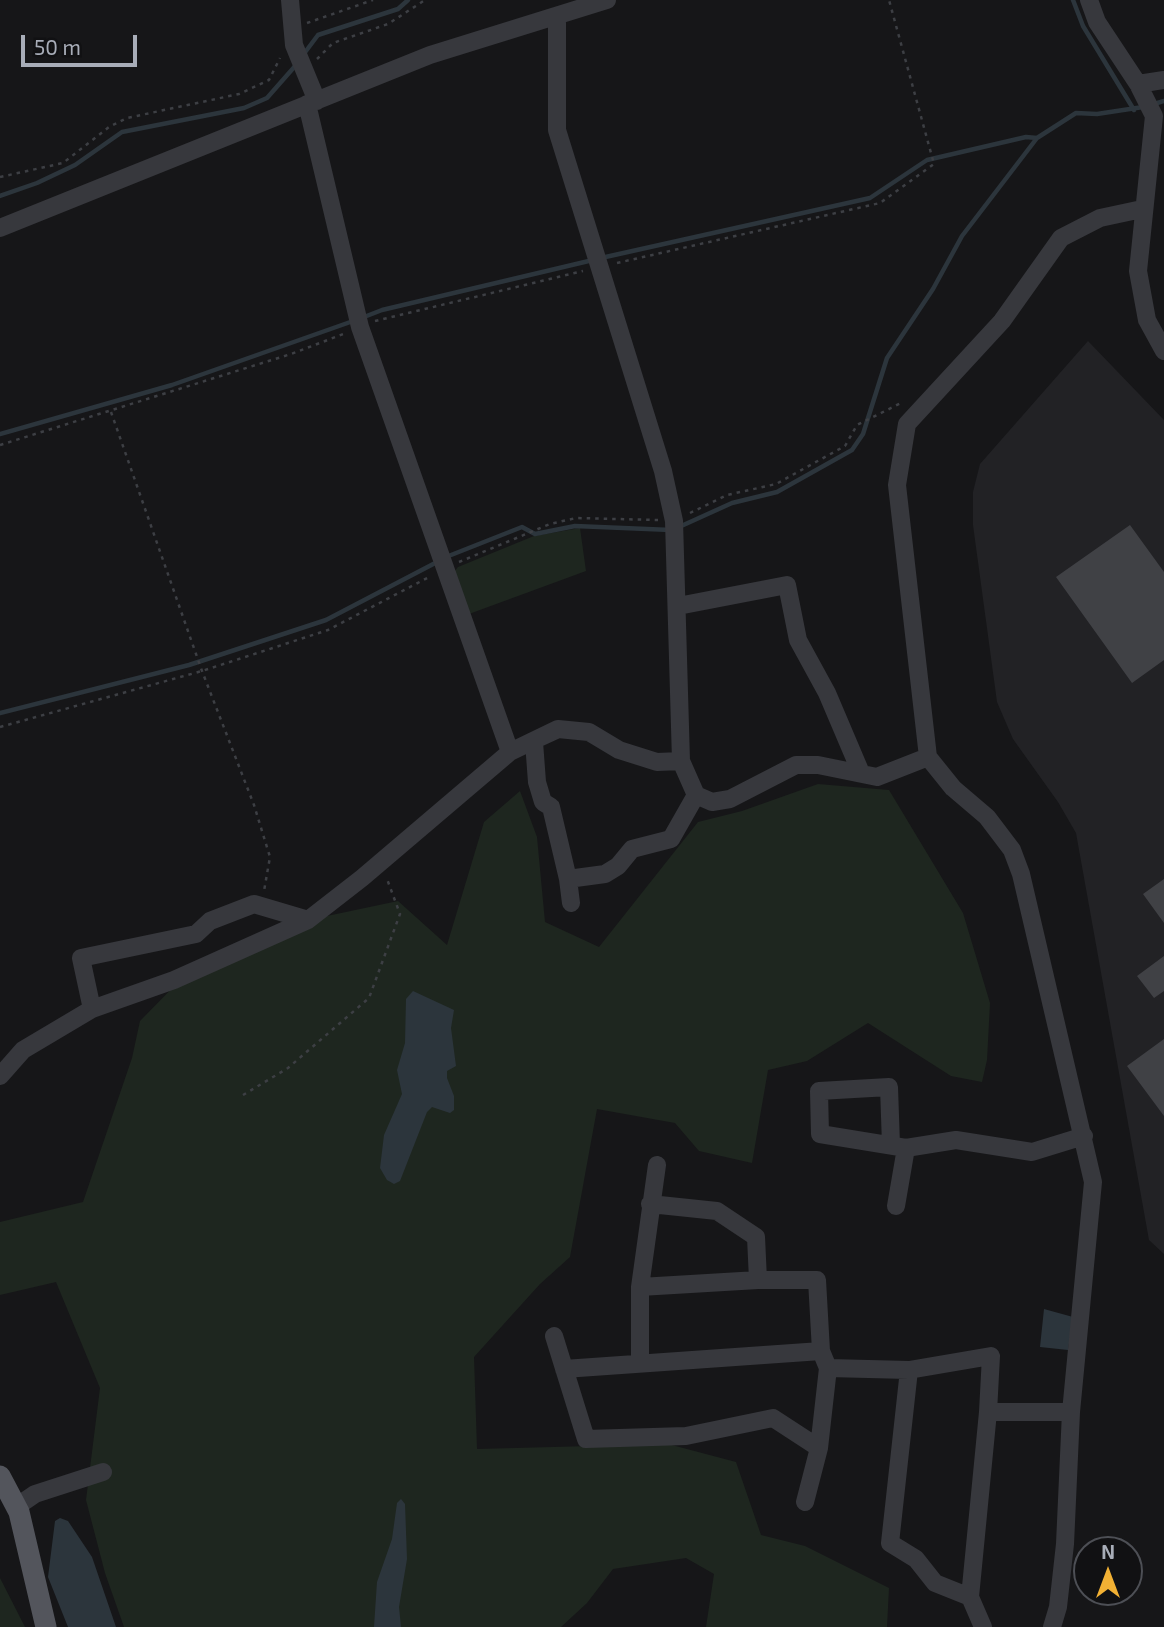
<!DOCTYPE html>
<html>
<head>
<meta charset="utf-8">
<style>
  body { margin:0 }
  #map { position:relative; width:1164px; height:1627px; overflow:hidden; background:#161618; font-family:"Exo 2",sans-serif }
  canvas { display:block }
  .north { position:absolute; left:1073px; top:1536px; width:70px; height:70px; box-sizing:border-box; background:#111113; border:2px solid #4d4f55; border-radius:50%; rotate:0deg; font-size:19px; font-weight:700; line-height:28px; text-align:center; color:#a8adb8 }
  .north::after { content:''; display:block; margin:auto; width:24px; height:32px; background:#f2b134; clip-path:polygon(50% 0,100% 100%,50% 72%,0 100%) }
  .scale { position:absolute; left:21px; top:35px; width:116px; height:32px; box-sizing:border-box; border:4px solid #a8adb8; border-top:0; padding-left:9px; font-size:21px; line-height:24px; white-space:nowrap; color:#a8adb8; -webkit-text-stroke:5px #111113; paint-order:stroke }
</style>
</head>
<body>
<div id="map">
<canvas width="1164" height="1627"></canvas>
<div class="north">N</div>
<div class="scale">50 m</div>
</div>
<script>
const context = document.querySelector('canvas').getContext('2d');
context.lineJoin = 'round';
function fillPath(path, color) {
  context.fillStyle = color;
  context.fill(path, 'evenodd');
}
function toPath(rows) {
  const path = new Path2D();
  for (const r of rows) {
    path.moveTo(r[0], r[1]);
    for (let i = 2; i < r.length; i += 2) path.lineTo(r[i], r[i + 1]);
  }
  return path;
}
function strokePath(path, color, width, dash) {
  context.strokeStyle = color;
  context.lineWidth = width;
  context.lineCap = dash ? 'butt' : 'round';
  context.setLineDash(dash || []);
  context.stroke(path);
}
fillPath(toPath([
  [1088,341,1164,420,1164,1254,1149,1240,1076,833,1058,802,1013,739,997,702,973,525,973,492,980,464]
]), '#222225');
fillPath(toPath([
  [580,528,586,571,469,614,454,572,458,567,534,536],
  [818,784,889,790,963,913,990,1003,987,1060,982,1082,951,1076,868,1023,807,1061,768,1070,752,1163,699,1151,675,1123,597,1109,570,1257,540,1284,474,1357,477,1449,668,1444,736,1462,761,1535,805,1546,889,1588,887,1627,706,1627,714,1574,686,1558,613,1569,587,1603,561,1627,124,1627,105,1573,86,1500,100,1388,56,1282,0,1295,0,1222,83,1202,132,1058,140,1021,189,971,308,920,398,901,447,945,484,822,520,791,537,837,545,922,599,947,698,822,742,811],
  [0,1578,25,1627,0,1627]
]), '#1e261f');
fillPath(toPath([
  [413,991,454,1010,451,1028,456,1066,447,1071,447,1078,454,1096,454,1110,450,1113,432,1107,427,1112,400,1181,394,1184,387,1180,380,1168,384,1135,402,1094,397,1070,405,1043,406,999],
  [1044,1309,1073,1317,1068,1350,1040,1347],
  [401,1499,405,1504,407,1559,399,1607,401,1627,374,1627,377,1582,392,1539,397,1503],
  [60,1518,68,1521,92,1557,116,1627,68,1627,48,1577,55,1521]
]), '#2c353c');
strokePath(toPath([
  [1073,0,1083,26,1134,110],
  [303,55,318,35,398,9,408,0],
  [1151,105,1164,101],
  [0,196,37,183,75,165,122,132,244,108,267,98,296,65],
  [601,258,870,198,927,160,1026,137,1037,138],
  [364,317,382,310,593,260],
  [0,434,172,385,356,320],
  [679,527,732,503,777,492,852,450,863,434,887,358,933,289,962,236,1037,138,1076,113,1097,114,1143,107],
  [446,557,522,527,535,534,575,526,671,530],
  [0,713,189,665,326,620,439,561]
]), '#2c353c', 4.5);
fillPath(toPath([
  [1130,525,1164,572,1164,660,1132,683,1056,577],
  [1164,879,1164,923,1143,894],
  [1164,956,1164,991,1154,998,1137,976],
  [1164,1039,1164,1116,1127,1066]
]), '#404145');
strokePath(toPath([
  [307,23,373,0],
  [317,59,333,43,388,24,425,0],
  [0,177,63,163,109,127,127,118,239,94,269,80,280,58],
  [617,263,880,203,934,164,889,0],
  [375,321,583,271],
  [111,412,202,671,254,805,270,857,264,891],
  [0,445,291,354,346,333],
  [690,513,727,495,776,484,845,446,857,425,903,402],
  [459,562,550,524,576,518,658,520],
  [0,727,202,671,328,630,431,576],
  [243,1095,288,1068,369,998,400,914,387,879]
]), '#3d3f44', 2.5, [3.5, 5]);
strokePath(toPath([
  [290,0,294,45,317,101],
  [1089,0,1097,22,1138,84,1154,116,1138,271,1147,320,1164,351],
  [557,16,557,130,663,471,674,521,681,761,696,795,712,802,730,799,796,765,818,765,877,777,928,757],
  [1138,84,1164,80],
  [307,104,360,327,510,752],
  [0,228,430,55,607,0],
  [678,606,787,585,798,640,827,693,861,773],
  [534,742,537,782,543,802,551,807,568,879,571,903],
  [568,879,605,874,618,866,632,849,671,839,696,795],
  [92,1009,81,958,196,934,210,921,254,904,308,920],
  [0,1076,23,1050,92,1009,174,980,308,920,362,878,510,752,541,737,558,729,589,732,619,750,657,762,681,761],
  [891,1145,889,1087,819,1091,820,1134,906,1148,956,1140,1032,1152,1084,1136],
  [650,1204,717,1211,756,1237,758,1280],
  [896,1206,906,1148],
  [640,1287,758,1280,817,1280,821,1351],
  [554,1336,586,1439,686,1436,773,1418,819,1448],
  [640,1363,640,1287,657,1165],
  [828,1368,909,1370,991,1356,988,1412,1071,1412],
  [564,1369,821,1351,828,1368,819,1448,805,1502],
  [909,1370,890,1543,916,1559,935,1583,970,1597,983,1627],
  [16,1507,35,1494,103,1472],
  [970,1597,988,1412],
  [1052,1627,1058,1607,1065,1544,1071,1412,1093,1182,1021,874,1012,850,987,817,953,788,928,757,897,485,907,424,1002,321,1061,238,1100,218,1142,209]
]), '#37383d', 18);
strokePath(toPath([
  [0,1476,19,1512,46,1627]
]), '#53555c', 21);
</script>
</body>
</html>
